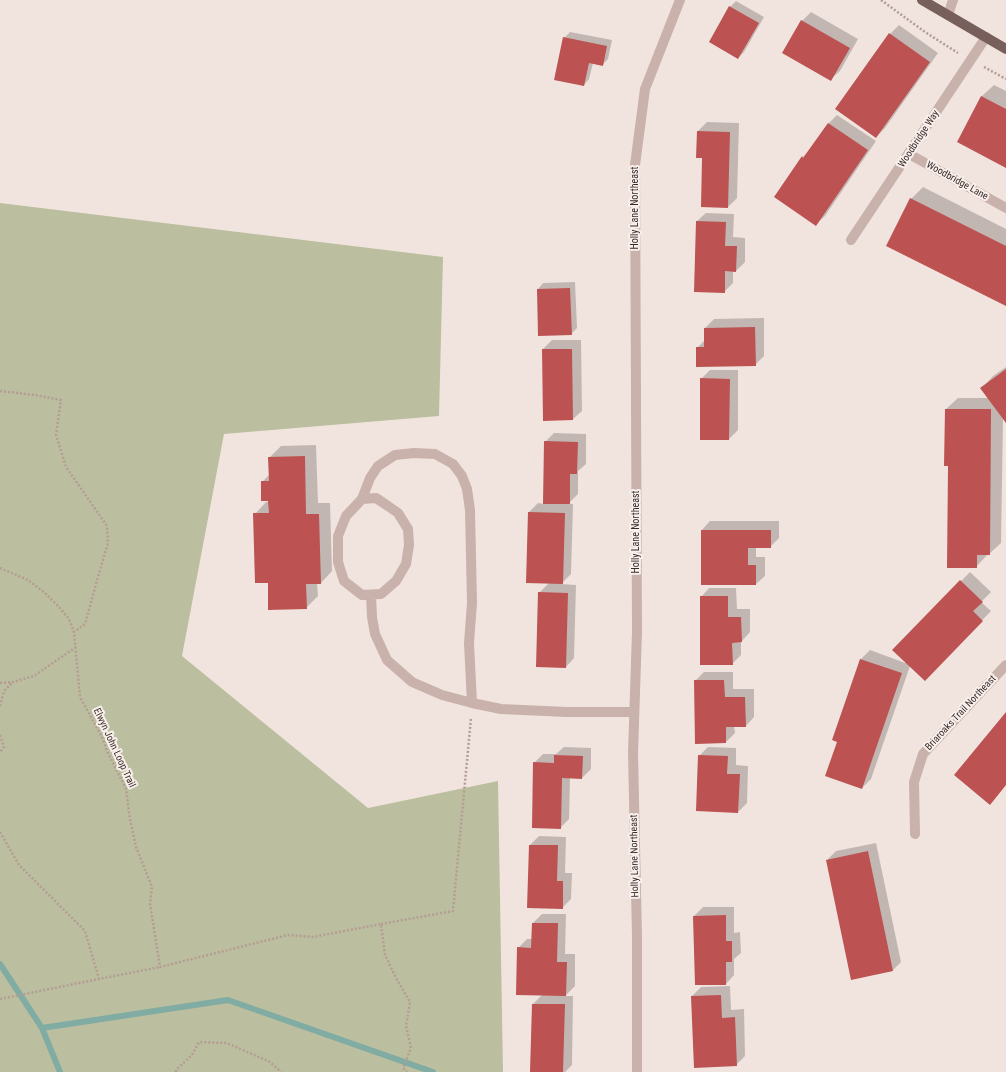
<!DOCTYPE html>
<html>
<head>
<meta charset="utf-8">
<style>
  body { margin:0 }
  canvas { display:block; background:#f1e4de }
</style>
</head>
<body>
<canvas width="1006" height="1072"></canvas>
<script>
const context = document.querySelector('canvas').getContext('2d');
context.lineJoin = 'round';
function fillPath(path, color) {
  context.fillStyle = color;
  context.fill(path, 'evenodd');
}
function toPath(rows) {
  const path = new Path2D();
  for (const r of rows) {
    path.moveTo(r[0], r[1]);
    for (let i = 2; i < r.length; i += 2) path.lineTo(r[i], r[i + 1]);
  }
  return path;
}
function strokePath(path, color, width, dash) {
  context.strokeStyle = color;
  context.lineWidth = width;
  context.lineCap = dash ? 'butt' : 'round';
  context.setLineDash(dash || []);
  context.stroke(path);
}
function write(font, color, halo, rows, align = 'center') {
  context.font = font + ' "Roboto Condensed",sans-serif';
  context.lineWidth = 4;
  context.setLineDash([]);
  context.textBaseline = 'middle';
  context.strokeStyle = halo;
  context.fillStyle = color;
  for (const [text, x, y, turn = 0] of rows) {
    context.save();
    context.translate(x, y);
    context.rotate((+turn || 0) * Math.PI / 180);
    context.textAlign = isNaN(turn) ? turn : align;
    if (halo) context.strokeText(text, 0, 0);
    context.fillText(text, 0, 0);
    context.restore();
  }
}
fillPath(toPath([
  [0,203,443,257,439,416,224,434,182,656,368,808,498,781,503,1072,0,1072]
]), '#bbbf9f');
fillPath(toPath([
  [736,1,764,17,744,52,738,58,730,7],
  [811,12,858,39,840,71,831,79,802,21],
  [899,25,938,53,885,128,876,137,890,34],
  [570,32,612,40,608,59,602,65,593,63,589,79,584,85,564,38],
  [994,85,1006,91,1006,167,958,142,982,96],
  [837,115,876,141,825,216,816,224,803,157,812,148,829,123],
  [707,122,739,123,737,198,728,207,703,157,698,131],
  [923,187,1006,229,1006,305,911,199],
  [706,213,734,214,733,237,745,238,745,262,736,271,733,271,733,283,724,292,697,221],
  [575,282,577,328,571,334,539,335,538,289,543,283],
  [764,318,764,356,755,365,697,348,705,340,705,328,714,319],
  [552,340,581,340,582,411,573,419,543,349],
  [1006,367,1006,421,1003,417,1001,543,989,554,988,554,976,567,949,465,946,409,958,398,989,398,982,388,993,376],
  [710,370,738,370,738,430,729,439,701,379],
  [554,433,586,434,586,464,578,471,578,494,568,504,573,504,571,574,561,584,576,585,574,658,566,667,539,593,549,583,529,512,538,503,544,504,545,442],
  [316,445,318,503,330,503,332,571,321,583,317,583,318,596,306,608,269,582,255,514,266,502,270,502,262,482,270,474,270,457,281,446],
  [710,521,779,521,779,538,770,547,756,547,756,557,765,557,765,576,756,584,702,584,702,530],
  [970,572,991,592,981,602,991,611,925,680,910,666,871,779,862,788,838,741,833,740,861,659,870,650,908,664,894,650],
  [709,588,736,588,737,609,750,609,750,632,741,642,741,655,732,664,701,597],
  [704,672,733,672,733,689,754,689,754,717,746,726,734,726,735,733,726,742,695,681],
  [564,747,591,748,591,769,582,778,570,778,569,819,560,828,534,763,543,754,556,754],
  [708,747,736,748,736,765,748,766,747,803,738,812,699,756],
  [539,836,566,837,565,873,572,873,571,899,562,908,530,845],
  [876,843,901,962,892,971,827,860,836,851],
  [703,907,734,907,734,933,740,932,741,953,734,959,734,975,726,984,694,916],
  [542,914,566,914,565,954,575,954,575,986,565,996,573,996,572,1065,565,1072,531,1072,533,1004,543,994,518,948,527,939,532,939,533,923],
  [730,986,731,1010,744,1009,745,1056,736,1065,692,996,701,987]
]), '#0003');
strokePath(toPath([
  [0,964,42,1028,60,1072],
  [42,1028,228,1000,433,1072]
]), '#80aca3', 6);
fillPath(toPath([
  [729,6,759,23,738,59,709,42],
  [801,20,850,48,831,81,782,53],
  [889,33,930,62,876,138,835,109],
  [563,37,607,46,603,66,589,63,584,86,554,80],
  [981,96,1006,109,1006,168,957,142],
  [828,123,868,150,816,226,774,197,802,156,803,158],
  [697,131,730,132,728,208,701,207,702,158,696,158],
  [910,198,1006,246,1006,306,886,246],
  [696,221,726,222,725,246,737,246,736,272,725,271,725,293,694,292],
  [570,288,572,335,538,336,537,289],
  [755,327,756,366,696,367,696,347,704,347,704,328],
  [542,349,572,349,573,420,543,421],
  [1006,369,1006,423,980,388],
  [700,378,730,379,729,440,700,440],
  [945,409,991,409,990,555,977,555,977,568,947,568,948,466,944,466],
  [544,441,578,442,577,474,570,474,570,504,543,504],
  [305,456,306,514,319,514,321,584,306,584,307,609,268,610,268,583,255,583,253,513,269,513,268,501,261,501,261,481,269,481,268,457],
  [528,512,565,513,563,584,526,583],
  [701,530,771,530,771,548,748,548,748,565,756,565,756,585,701,585],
  [960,580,983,602,973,611,983,621,925,681,892,650],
  [538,592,568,593,566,668,536,667],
  [700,596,728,596,728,617,741,617,742,642,732,643,733,665,700,665],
  [860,659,902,673,862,789,825,776,837,742,832,740],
  [694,680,724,680,725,697,745,697,746,727,726,727,726,743,695,744],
  [1006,712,1006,785,990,805,954,775],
  [554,755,583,756,582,779,562,778,561,829,532,828,533,762,554,763],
  [698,755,728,756,727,774,740,774,738,813,696,811],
  [529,845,558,845,557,881,563,881,563,909,527,908],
  [868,851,893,971,851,980,826,860],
  [726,915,726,941,732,941,732,962,726,962,726,985,695,985,693,916],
  [532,923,558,923,557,962,567,962,566,996,516,995,517,947,531,948],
  [721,995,722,1018,735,1017,737,1066,694,1068,691,996],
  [532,1004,565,1004,563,1072,530,1072]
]), '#bc5251');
strokePath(toPath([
  [881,0,925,32,958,53],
  [984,67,1006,79],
  [0,391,35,395,61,400,56,435,66,467,107,526,108,543,98,577,85,624,74,632,80,697,102,737,107,751,126,789,130,819,136,847,152,887,150,904,160,967,288,935,313,937,381,924,385,955,396,978,410,1002,406,1026,411,1048,403,1068,407,1072],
  [0,568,28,580,45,593,59,607,69,619,74,632],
  [0,683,13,682,34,676,76,647],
  [0,706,4,691,13,682],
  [0,735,4,747,0,752],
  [0,832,19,865,85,931,99,979,160,967],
  [381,924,453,911,471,718],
  [0,999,99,979],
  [176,1072,176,1070,192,1055,199,1042,227,1043,270,1062,281,1072]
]), '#b49c95', 2.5, [2, 2]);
strokePath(toPath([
  [948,15,953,0],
  [909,154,1006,208],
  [851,240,986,37],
  [362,499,376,498,388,506,398,513,408,529,409,545,406,564,396,581,381,594,362,595,344,581,338,562,338,536,346,516,362,499,370,478,378,466,395,455,414,453,435,454,453,464,462,476,467,489,470,510,472,603,469,643,472,703,501,709,567,712,634,712],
  [371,595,372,617,375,634,387,660,412,682,442,695,472,703],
  [915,834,914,782,923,754,1006,665],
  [637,1072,637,936,633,753,637,632,635,165,645,89,680,0]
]), '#c8b2ab', 10);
strokePath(toPath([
  [922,0,1006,49]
]), '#775f5c', 10);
write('10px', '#362b2a', '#f9efeb', [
  ["Woodbridge Way",919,139,-57],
  ["Woodbridge Lane",957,181,29],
  ["Holly Lane Northeast",635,208,-90],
  ["Holly Lane Northeast",636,532,-90],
  ["Briaroaks Trail Northeast",961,713,-47],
  ["Elwyn John Loop Trail",114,748,65],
  ["Holly Lane Northeast",635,856,-91]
]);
</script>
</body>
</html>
